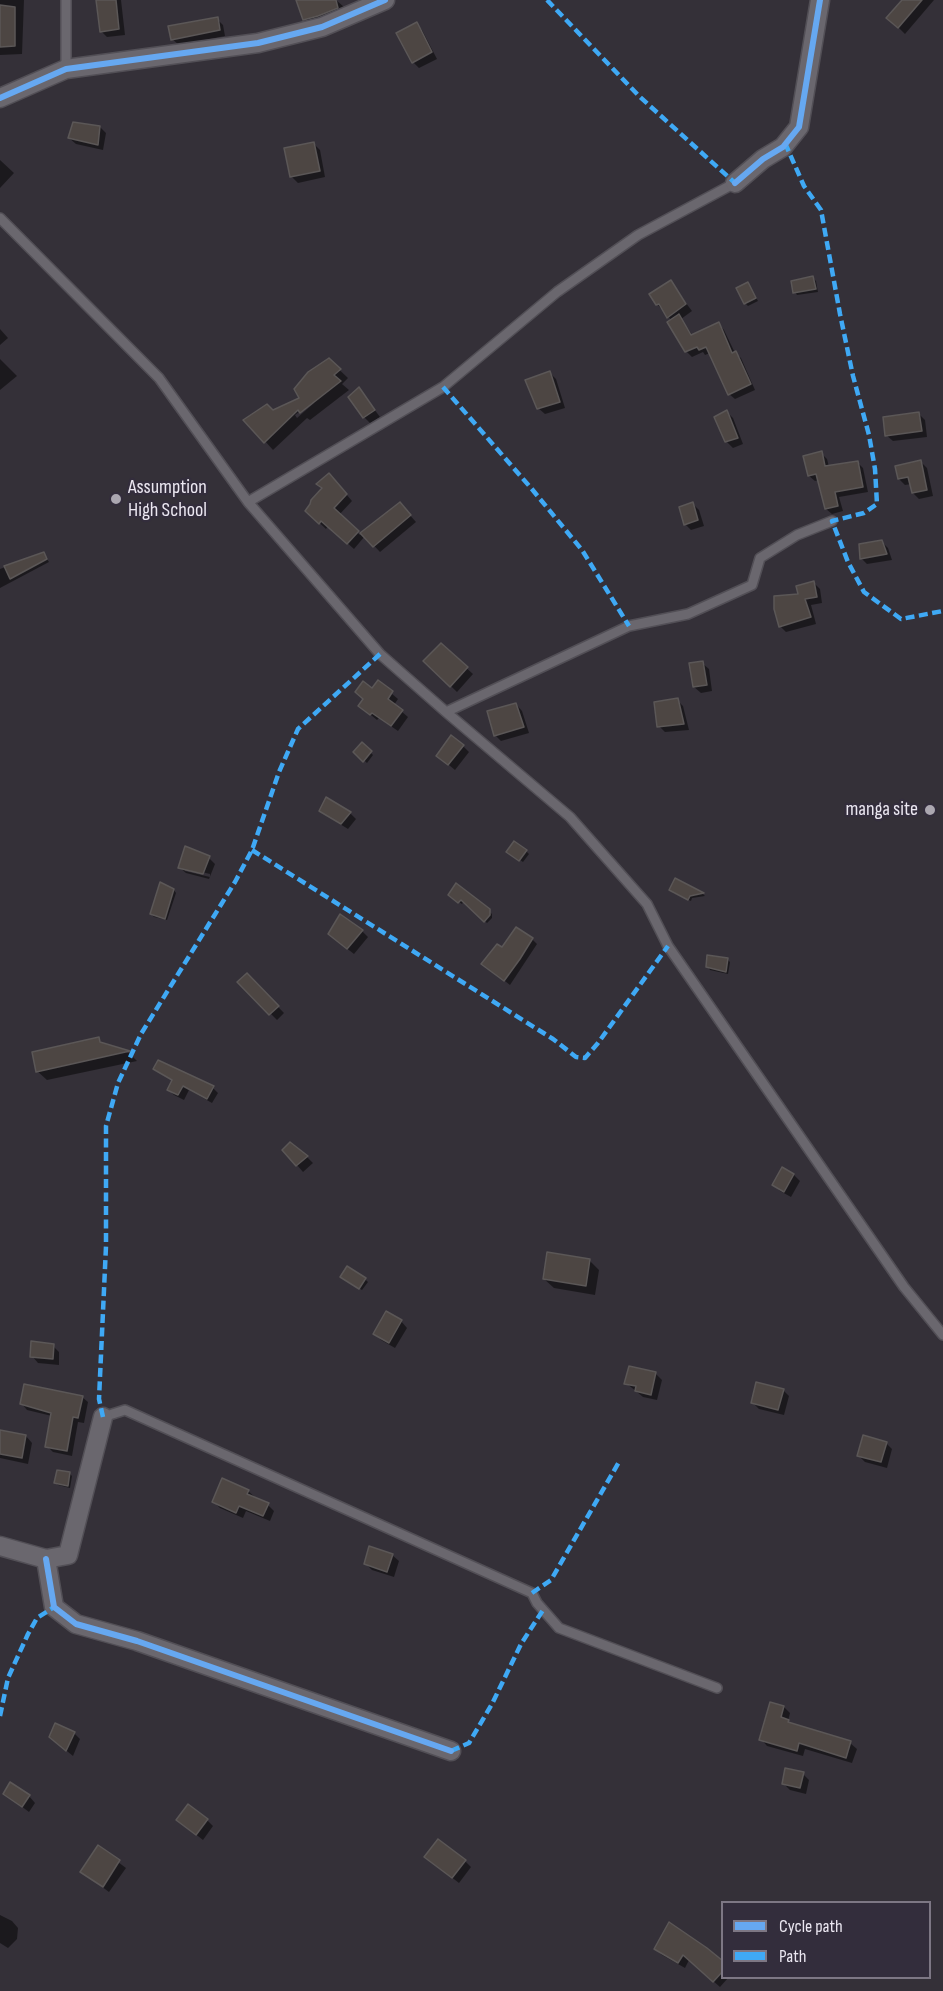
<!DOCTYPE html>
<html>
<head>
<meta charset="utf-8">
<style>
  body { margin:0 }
  #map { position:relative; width:943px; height:1991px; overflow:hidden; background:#343038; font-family:"Sofia Sans Condensed",sans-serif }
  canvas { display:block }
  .legend { position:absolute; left:721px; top:1901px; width:210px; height:78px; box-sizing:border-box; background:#332d3c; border:2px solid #7d7784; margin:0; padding:8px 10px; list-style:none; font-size:18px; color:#ebe7f1 }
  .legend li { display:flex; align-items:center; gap:12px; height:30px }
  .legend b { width:30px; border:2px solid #7d7784 }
</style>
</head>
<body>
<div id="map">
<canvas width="943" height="1991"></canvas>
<ul class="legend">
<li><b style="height:8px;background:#66a8f1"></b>Cycle path</li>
<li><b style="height:8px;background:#3fa9f5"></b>Path</li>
</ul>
</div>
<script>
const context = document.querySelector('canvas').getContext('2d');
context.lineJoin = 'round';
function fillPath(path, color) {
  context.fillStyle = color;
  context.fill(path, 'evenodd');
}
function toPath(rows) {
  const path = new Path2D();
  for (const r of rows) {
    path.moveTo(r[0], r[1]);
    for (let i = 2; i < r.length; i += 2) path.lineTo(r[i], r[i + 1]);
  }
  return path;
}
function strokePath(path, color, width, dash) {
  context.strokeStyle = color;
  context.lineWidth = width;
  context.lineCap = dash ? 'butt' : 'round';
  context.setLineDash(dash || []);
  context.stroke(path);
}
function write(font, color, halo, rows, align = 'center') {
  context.font = font + ' "Sofia Sans Condensed",sans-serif';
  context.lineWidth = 4.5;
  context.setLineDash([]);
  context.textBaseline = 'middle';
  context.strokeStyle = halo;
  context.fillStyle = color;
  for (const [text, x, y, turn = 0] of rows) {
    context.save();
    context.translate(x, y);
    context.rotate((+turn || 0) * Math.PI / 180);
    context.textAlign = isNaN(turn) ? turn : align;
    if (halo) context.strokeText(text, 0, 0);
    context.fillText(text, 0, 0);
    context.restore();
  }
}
fillPath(toPath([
  [0,0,24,0,22,54,0,55],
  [98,0,121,0,125,35,107,37,101,31],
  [298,0,336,0,344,7,347,18,314,29,304,19],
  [904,0,934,0,905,34,895,24],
  [217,19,223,25,225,36,179,45,172,39],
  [416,24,422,30,437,59,419,68,413,62],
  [100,127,106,133,103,150,76,144,69,138],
  [314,144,320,150,325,177,298,183,291,176],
  [0,160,14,173,0,188],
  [813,278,816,281,818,292,797,295,795,292],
  [670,282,692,311,681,319,693,336,719,324,724,330,735,353,741,358,755,390,735,399,729,394,710,353,705,355,703,352,692,357,686,351,672,321,657,304],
  [748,284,758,301,748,306,745,303],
  [0,329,8,338,0,345],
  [0,359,17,376,0,390],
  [329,360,348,378,342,384,349,390,310,420,307,418,273,450,246,420,273,411,302,398],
  [314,403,297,418,295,415,307,406],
  [550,373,556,379,565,408,545,414,538,408],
  [359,389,380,417,370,423,364,417],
  [727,412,733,418,743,444,733,448,727,442,716,417],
  [919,414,925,420,927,437,893,441,886,435],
  [821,453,827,459,829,467,857,462,863,468,868,492,839,497,843,511,832,514,826,509,819,480,815,481,809,476],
  [921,462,927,468,933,496,919,499,913,493,911,484,905,485,899,479],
  [335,481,352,501,339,515,360,535,400,504,416,522,380,552,365,536,354,549,328,526,326,529,307,511,323,489,318,484],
  [693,504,699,510,704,526,691,530,685,524],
  [882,542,888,548,892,560,867,564,861,558],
  [43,553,49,562,0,588,0,569],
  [813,582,820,589,822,603,811,605,816,624,786,632,780,626,800,596],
  [441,645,473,674,457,692,425,661],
  [702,663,709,669,712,691,701,693,694,687],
  [378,682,398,699,394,705,408,717,398,731,379,718,377,720,360,706],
  [677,700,683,706,689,730,665,732,659,726],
  [516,704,522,711,529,733,501,741,495,735],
  [362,744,373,755,367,763,355,752],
  [463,746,469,752,455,770,438,756],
  [321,810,350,813,356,819,348,829,327,816],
  [526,851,529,854,523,862,511,854],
  [209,858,215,864,209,879,186,873,179,867],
  [185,868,210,874,210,877,185,871],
  [676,880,703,894,705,896,692,898,691,901,673,893,671,890],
  [457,886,492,914,492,918,487,923,464,901,462,904,452,897],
  [174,890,176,893,167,920,154,917,151,914],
  [362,931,368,937,354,954,336,940],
  [532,939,537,944,510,985,483,964,503,949],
  [727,959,730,962,728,974,710,970,708,967],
  [247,975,284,1013,277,1020,239,982],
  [98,1039,104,1045,129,1053,137,1061,47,1080,37,1071],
  [155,1069,213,1088,218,1093,212,1103,189,1090,184,1100,174,1095,169,1090,173,1081],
  [284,1150,307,1157,313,1163,303,1172],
  [794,1175,800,1181,791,1197,780,1191,774,1185],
  [590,1261,599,1270,595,1295,554,1288,544,1279],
  [344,1279,365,1279,368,1282,362,1290],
  [401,1321,407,1328,395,1348,381,1340,375,1333],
  [53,1346,59,1352,59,1365,38,1363,32,1356],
  [630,1368,656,1374,662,1380,657,1400,643,1397,626,1383],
  [783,1390,789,1396,784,1415,759,1409,753,1403],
  [82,1397,88,1402,84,1423,78,1422,72,1456,53,1452,47,1446,52,1416,27,1410,22,1404],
  [0,1432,26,1436,32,1443,28,1464,0,1458],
  [886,1443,892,1449,887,1468,865,1462,859,1456],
  [70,1474,72,1476,70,1488,58,1485,55,1482],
  [223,1480,248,1491,255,1497,268,1505,274,1511,270,1521,246,1511,243,1518,220,1508,214,1502],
  [392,1555,399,1561,394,1577,372,1570,365,1563],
  [784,1707,790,1713,788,1721,792,1725,850,1743,857,1749,852,1763,805,1749,803,1756,767,1746,761,1739],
  [74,1733,80,1739,73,1756,57,1743],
  [803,1774,809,1780,806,1794,790,1790,784,1784],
  [5,1794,29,1796,35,1803,29,1812],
  [207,1820,213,1826,203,1840,185,1826],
  [98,1847,126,1868,109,1892,82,1872],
  [465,1861,471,1867,459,1883,433,1863],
  [0,1915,12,1921,18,1928,17,1939,8,1948,0,1943],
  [655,1949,722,1963,722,1978,728,1978,720,1987,689,1960,685,1968,662,1955]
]), '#0007');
const building = toPath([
  [96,0,116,0,119,29,100,32,96,0],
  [296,0,336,0,338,8,318,16,303,20,296,0],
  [902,0,922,0,898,28,886,18,902,0],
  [0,5,15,7,15,46,0,47,0,5],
  [218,17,220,30,171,40,168,26,218,17],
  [417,22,432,52,412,63,396,33,417,22],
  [73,122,100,126,98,145,68,138,73,122],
  [314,142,320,171,290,177,284,148,314,142],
  [813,276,816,289,793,293,791,281,813,276],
  [671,280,686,304,667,318,659,304,656,305,649,294,671,280],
  [748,282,756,298,744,304,736,288,748,282],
  [679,314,691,335,719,322,732,353,736,351,751,384,728,395,706,347,699,350,697,347,685,352,667,322,679,314],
  [329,358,341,369,334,375,341,381,300,413,298,410,264,443,243,420,267,404,273,410,299,398,294,389,308,372,329,358],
  [550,371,560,402,537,409,525,380,550,371],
  [359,387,375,410,363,418,348,397,359,387],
  [727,410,738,438,725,442,714,417,727,410],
  [919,412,922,431,885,436,883,417,919,412],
  [822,451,825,466,858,461,863,487,835,492,838,506,825,509,816,474,808,476,803,456,822,451],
  [921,460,927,490,912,493,908,477,898,479,895,466,921,460],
  [329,473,347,494,334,508,359,531,347,544,321,521,319,524,305,511,310,504,311,500,322,488,316,484,329,473],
  [400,502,411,515,373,547,360,533,400,502],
  [693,502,698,520,684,525,679,507,693,502],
  [882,540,887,554,860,559,859,544,882,540],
  [44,552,47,559,10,579,4,566,44,552],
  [814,581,817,597,805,599,811,617,779,627,774,609,774,596,798,594,796,586,814,581],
  [441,643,468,667,450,687,423,661,441,643],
  [703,661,707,685,693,687,689,663,703,661],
  [378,680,393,691,388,699,403,710,391,726,372,713,370,715,358,706,363,699,355,692,363,681,372,688,378,680],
  [678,698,684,724,657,727,654,702,678,698],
  [516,703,524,727,494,736,487,711,516,703],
  [451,735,464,745,448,765,436,756,451,735],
  [362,742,372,751,363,762,353,752,362,742],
  [326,797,351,812,341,824,319,811,326,797],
  [514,841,527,850,519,861,506,852,514,841],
  [185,846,210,856,203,874,178,868,185,846],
  [675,878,704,893,690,896,688,900,669,890,675,878],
  [160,882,174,889,165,919,150,914,160,882],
  [456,883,490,909,490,915,484,922,461,900,458,903,448,895,456,883],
  [340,914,363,930,347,949,328,934,340,914],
  [516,927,533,938,520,959,504,981,481,964,497,944,502,947,516,927],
  [707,955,728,958,726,972,706,967,707,955],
  [247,973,279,1006,269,1015,237,982,247,973],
  [99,1037,100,1042,130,1051,36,1072,32,1052,99,1037],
  [158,1060,214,1086,207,1099,183,1086,178,1095,167,1090,172,1080,153,1069,158,1060],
  [290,1142,308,1156,296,1166,282,1150,290,1142],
  [782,1167,794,1174,784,1192,772,1185,782,1167],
  [547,1252,590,1259,586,1286,543,1279,547,1252],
  [347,1266,366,1278,359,1289,340,1277,347,1266],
  [386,1311,402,1320,389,1343,373,1334,386,1311],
  [31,1341,54,1344,53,1359,30,1357,31,1341],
  [629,1366,656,1372,651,1395,635,1391,636,1386,624,1384,629,1366],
  [756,1382,784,1389,778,1410,751,1403,756,1382],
  [24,1384,83,1396,78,1418,73,1417,67,1451,45,1447,51,1413,20,1404,24,1384],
  [0,1430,26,1435,22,1458,0,1454,0,1430],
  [863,1435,887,1442,881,1462,857,1456,863,1435],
  [57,1470,70,1472,68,1486,54,1483,57,1470],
  [222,1478,249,1490,247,1494,269,1503,263,1516,239,1506,236,1513,212,1502,222,1478],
  [369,1546,393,1554,387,1572,364,1564,369,1546],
  [770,1702,784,1706,781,1717,789,1720,788,1722,851,1741,846,1758,799,1743,797,1751,759,1740,770,1702],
  [55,1723,75,1732,66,1751,49,1737,55,1723],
  [785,1768,804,1772,800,1788,782,1784,785,1768],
  [10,1782,30,1795,22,1807,3,1794,10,1782],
  [188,1804,208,1819,196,1835,176,1820,188,1804],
  [438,1839,466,1860,452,1878,424,1857,438,1839],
  [98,1845,120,1860,103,1887,80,1872,98,1845],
  [669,1922,707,1948,723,1961,723,1971,713,1982,683,1955,678,1963,654,1949,669,1922]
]);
fillPath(building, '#4d4643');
strokePath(building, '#5b5757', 1.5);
const lane = toPath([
  [66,69,66,0],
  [0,218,159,378,248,502,380,654,446,712,570,817,647,904,668,946,904,1287,943,1335],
  [248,502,443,387,557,292,638,235,735,183],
  [446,712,629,626,688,614,752,585,760,558,797,535,832,521],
  [103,1417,125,1410,532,1593,537,1603,559,1628,717,1688]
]);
const street = toPath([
  [0,98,66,69,258,43,322,27,385,0],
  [735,183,763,159,783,147,799,127,820,0],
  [0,1546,46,1559,68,1555,103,1417],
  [46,1559,54,1607,76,1624,137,1641,451,1751]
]);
strokePath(lane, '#524f56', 12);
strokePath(street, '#524f56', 21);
strokePath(lane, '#6a676e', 9);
strokePath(street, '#6a676e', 18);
strokePath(toPath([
  [547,0,640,97,735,183],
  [785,143,804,186,821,210,840,314,853,376,869,435,875,469,877,504,864,513,832,521,848,562,864,592,901,619,943,611],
  [443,387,531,488,582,550,629,626],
  [252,850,553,1039,576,1057,585,1058,598,1043,668,946],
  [103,1417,99,1399,106,1246,106,1126,118,1083,141,1034,235,882,252,850,279,772,298,729,380,654],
  [532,1593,551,1580,619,1462],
  [0,1716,8,1678,28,1634,37,1618,54,1607],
  [451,1751,469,1743,492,1704,521,1644,543,1610]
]), '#3fa9f5', 4.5, [9, 4.5]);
strokePath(toPath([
  [0,98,66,69,258,43,322,27,385,0],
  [735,183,763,159,783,147,799,127,820,0],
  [46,1559,54,1607,76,1624,137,1641,451,1751]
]), '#66a8f1', 6);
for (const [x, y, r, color] of [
  [116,499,6,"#aba7b0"],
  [930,810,6,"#aba7b0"]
]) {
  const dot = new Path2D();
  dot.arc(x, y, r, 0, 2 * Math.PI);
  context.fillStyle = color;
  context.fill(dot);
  strokePath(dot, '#332d3c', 2);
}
write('20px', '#ebe7f1', '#332d3c', [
  ["Assumption",128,488],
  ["High School",128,511],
  ["manga site",918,810,"right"]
], 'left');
</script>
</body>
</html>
